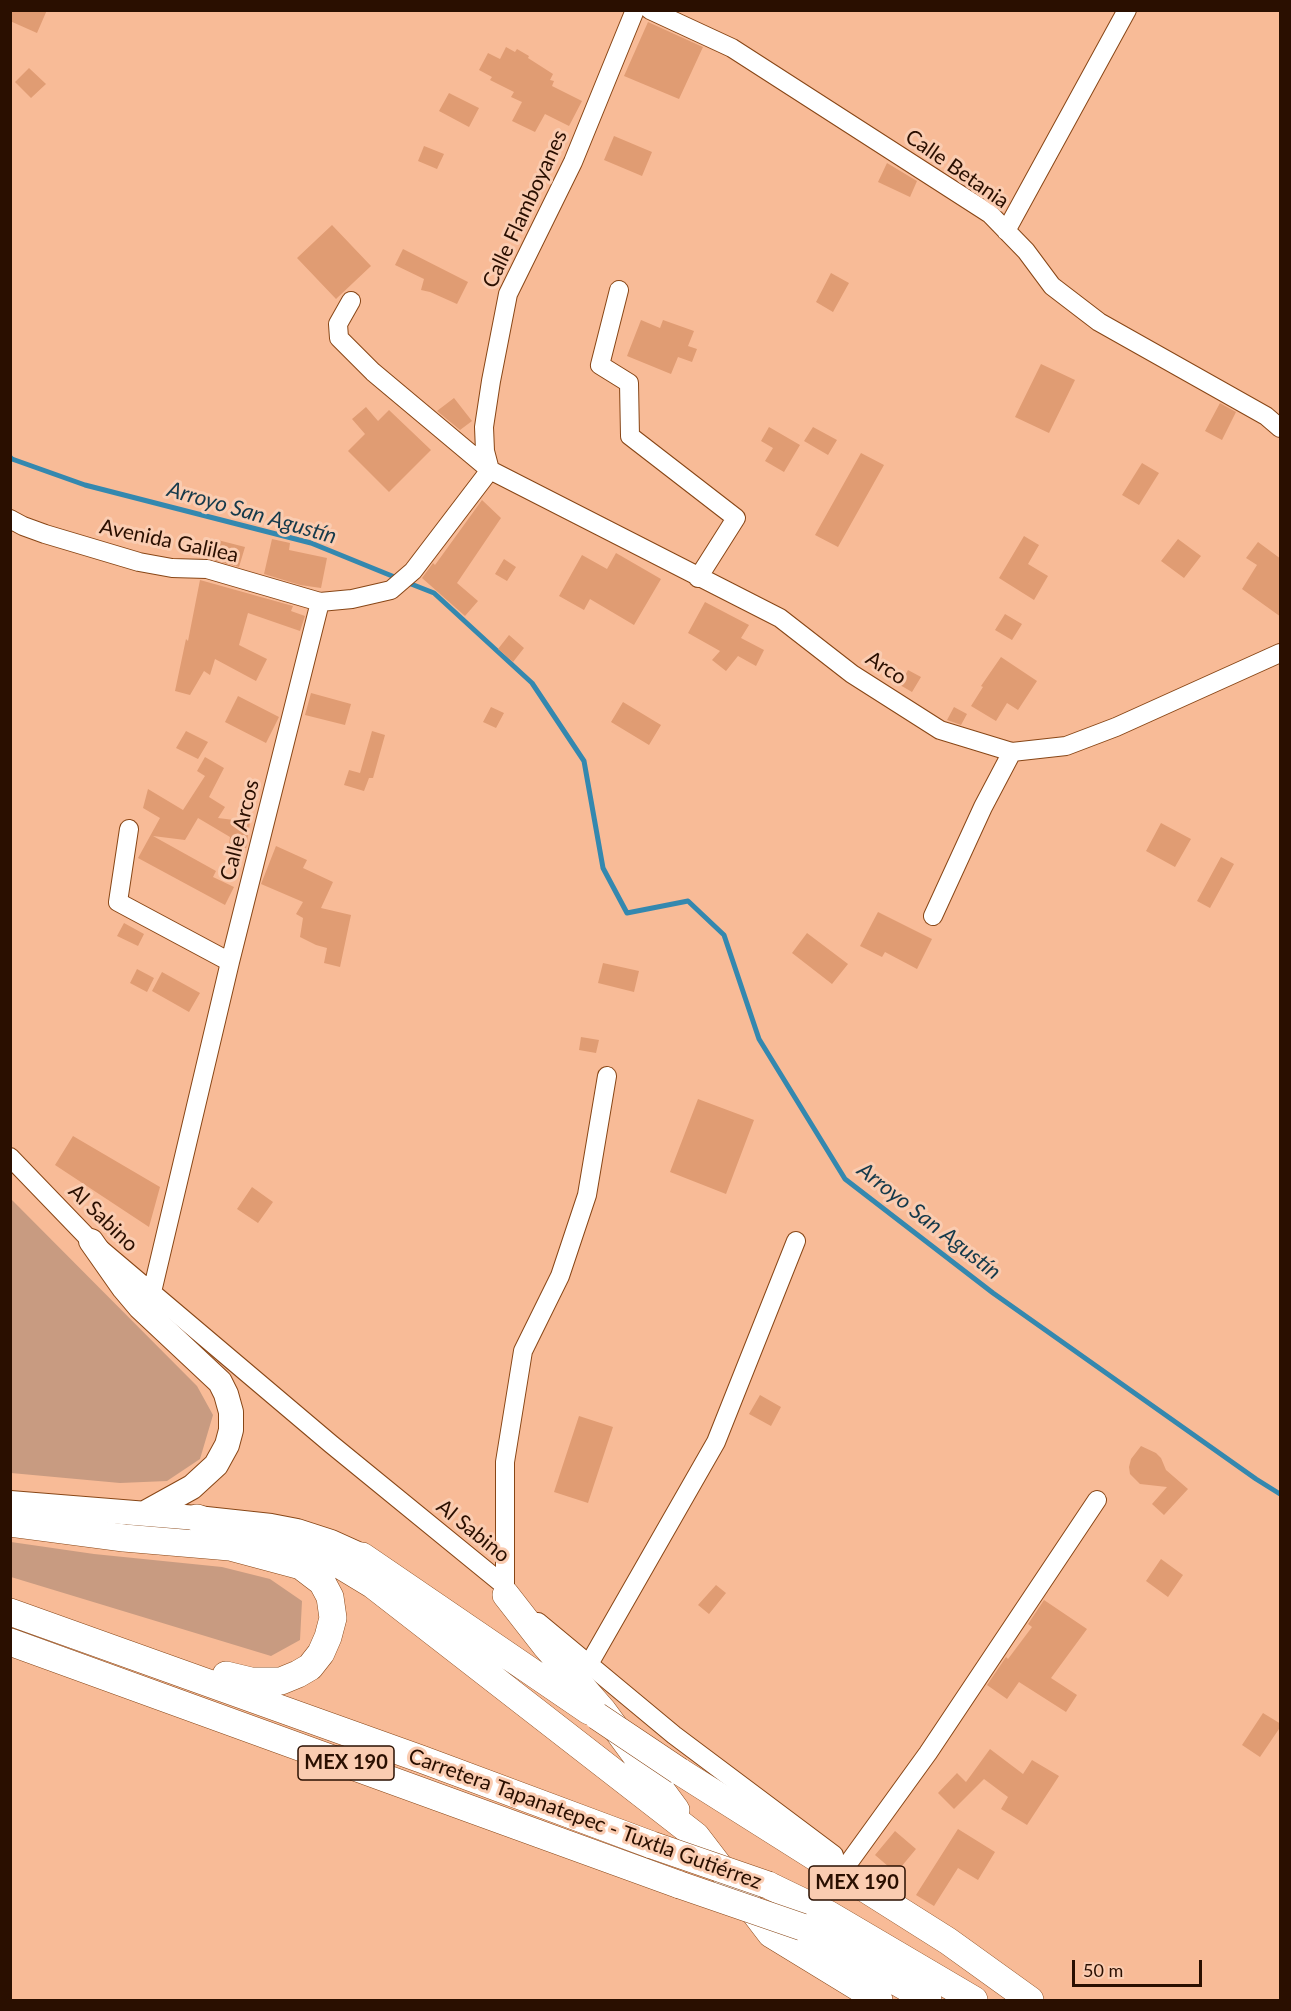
<!DOCTYPE html>
<html>
<head>
<meta charset="utf-8">
<style>
  body { margin:0 }
  #map { position:relative; width:1291px; height:2011px; overflow:hidden; background:#f8bb97; font-family:Lato,sans-serif }
  canvas { display:block }
  .frame { position:absolute; inset:0; border:12px solid #2a0f00; pointer-events:none }
  .scale { position:absolute; left:1072px; top:1960px; width:130px; height:27px; box-sizing:border-box; border:3px solid #2a0f00; border-top:0; padding-left:8px; font-size:18px; line-height:21px; white-space:nowrap; color:#2a0f00; -webkit-text-stroke:4px #faccb1; paint-order:stroke }
</style>
</head>
<body>
<div id="map">
<canvas width="1291" height="2011"></canvas>
<div class="frame"></div>
<div class="scale">50 m</div>
</div>
<script>
const context = document.querySelector('canvas').getContext('2d');
context.lineJoin = 'round';
function fillPath(path, color) {
  context.fillStyle = color;
  context.fill(path, 'evenodd');
}
function toPath(rows) {
  const path = new Path2D();
  for (const r of rows) {
    path.moveTo(r[0], r[1]);
    for (let i = 2; i < r.length; i += 2) path.lineTo(r[i], r[i + 1]);
  }
  return path;
}
function strokePath(path, color, width, dash) {
  context.strokeStyle = color;
  context.lineWidth = width;
  context.lineCap = dash ? 'butt' : 'round';
  context.setLineDash(dash || []);
  context.stroke(path);
}
function write(font, color, halo, rows, align = 'center') {
  context.font = font + ' Lato,sans-serif';
  context.lineWidth = 6;
  context.setLineDash([]);
  context.textBaseline = 'middle';
  context.strokeStyle = halo;
  context.fillStyle = color;
  for (const [text, x, y, turn = 0] of rows) {
    context.save();
    context.translate(x, y);
    context.rotate((+turn || 0) * Math.PI / 180);
    context.textAlign = isNaN(turn) ? turn : align;
    if (halo) context.strokeText(text, 0, 0);
    context.fillText(text, 0, 0);
    context.restore();
  }
}
fillPath(toPath([
  [10,1198,197,1386,213,1415,200,1459,167,1481,120,1483,11,1473],
  [11,1542,94,1554,222,1567,270,1579,302,1601,300,1640,271,1656,11,1577]
]), '#c89b81');
strokePath(toPath([
  [10,457,12,459,85,485,311,543,397,578],
  [406,582,434,593,532,683,584,761,603,868,627,913,688,901,724,935,759,1039,845,1179,993,1293,1256,1479,1280,1494]
]), '#3488af', 5);
fillPath(toPath([
  [10,10,47,10,37,33,10,21],
  [648,22,703,47,679,99,624,76],
  [506,47,515,52,517,49,529,56,528,58,553,74,550,80,554,81,552,86,582,101,569,126,545,114,535,132,512,121,522,102,511,97,514,92,490,80,492,77,479,70,488,53,500,59],
  [29,68,46,84,31,98,15,82],
  [449,93,479,108,469,127,439,111],
  [614,136,652,152,642,176,604,160],
  [424,146,444,154,437,169,418,161],
  [887,163,917,181,910,197,878,182],
  [332,225,371,266,336,299,297,258],
  [403,249,468,282,457,304,430,292,421,290,424,279,395,265],
  [831,273,849,283,833,312,816,302],
  [641,320,660,328,663,320,694,331,688,346,697,349,692,362,678,357,671,374,627,356],
  [1041,364,1075,380,1049,433,1015,417],
  [454,398,472,421,460,430,437,411],
  [1220,403,1236,412,1222,440,1205,431],
  [366,407,378,421,389,410,431,450,389,492,348,451,365,434,352,419],
  [769,427,800,445,784,472,765,461,773,448,761,441],
  [813,427,837,440,828,455,804,441],
  [861,453,884,465,838,547,815,535],
  [1142,463,1159,473,1139,505,1122,495],
  [482,500,501,518,457,583,478,601,465,616,422,578,433,563,435,565],
  [1024,536,1039,545,1028,564,1048,576,1034,600,999,578],
  [210,538,245,547,239,567,205,558],
  [272,539,290,543,289,550,327,558,321,588,300,585,264,574],
  [1178,539,1201,556,1184,578,1161,561],
  [1258,542,1281,559,1281,617,1242,589,1257,565,1246,558],
  [616,553,661,579,634,625,590,599,584,610,559,596,582,555,607,569],
  [504,559,516,567,507,581,495,574],
  [200,580,293,606,291,611,305,616,300,631,248,613,239,645,267,659,256,681,215,659,210,675,204,671,190,695,175,691,186,639,188,641],
  [705,602,749,625,741,638,764,650,756,666,738,656,726,671,712,660,720,651,688,633],
  [1005,614,1022,624,1012,640,995,630],
  [509,635,524,648,513,662,498,649],
  [1001,657,1037,681,1018,710,1007,703,996,721,971,706,983,687,981,686],
  [908,670,921,677,912,692,900,685],
  [311,693,351,704,345,725,305,715],
  [238,696,279,717,266,743,225,722],
  [623,702,661,725,649,745,611,722],
  [491,707,504,713,496,728,483,722],
  [954,707,967,714,961,725,947,720],
  [186,731,208,742,198,759,176,748],
  [372,731,385,735,373,778,369,778,364,791,344,785,349,770,360,773],
  [205,757,224,768,209,797,225,807,218,818,250,822,246,848,229,845,230,837,198,818,185,840,153,836,216,871,213,877,234,887,225,905,138,858,160,818,143,808,148,789,183,810,205,776,197,771],
  [1161,823,1191,839,1175,867,1146,851],
  [276,846,307,860,303,868,333,882,321,908,351,915,340,967,324,963,327,948,316,945,300,937,303,918,296,914,303,902,261,884],
  [1221,857,1234,864,1210,908,1197,901],
  [878,912,932,939,917,969,885,952,882,957,860,946],
  [124,923,144,934,138,946,117,936],
  [807,933,848,964,832,984,792,953],
  [603,963,639,971,634,992,598,983],
  [137,969,154,978,147,992,130,983],
  [162,972,200,993,189,1012,152,991],
  [581,1037,599,1040,596,1053,579,1050],
  [698,1099,754,1120,726,1194,670,1172],
  [73,1136,160,1187,149,1227,55,1165],
  [252,1187,273,1202,258,1223,237,1209],
  [760,1395,781,1407,771,1426,749,1414],
  [579,1416,613,1427,588,1503,554,1492],
  [1141,1446,1156,1453,1161,1458,1166,1470,1188,1489,1164,1515,1152,1504,1167,1487,1140,1484,1130,1474,1129,1467,1131,1459],
  [1161,1559,1183,1575,1168,1597,1146,1581],
  [716,1585,726,1593,709,1614,698,1605],
  [1044,1600,1087,1629,1051,1678,1077,1695,1066,1712,1019,1682,1007,1699,987,1685,1006,1657,1008,1659,1032,1627,1028,1624],
  [1263,1713,1281,1724,1281,1726,1260,1757,1242,1745],
  [990,1749,1023,1774,1032,1760,1059,1776,1027,1825,1001,1809,1008,1797,984,1779,954,1809,938,1793,957,1773,966,1782],
  [958,1829,995,1852,978,1880,958,1868,934,1906,916,1895],
  [895,1831,916,1849,896,1873,875,1855]
]), '#e09c73');
const minor = toPath([
  [650,10,732,48,990,214,1026,251,1052,286,1099,322,1266,416,1280,428],
  [1006,231,1127,10],
  [619,290,600,365,629,383,630,436,736,518,698,578],
  [351,301,338,324,339,338,373,372,490,470,780,618,852,674,940,730,1012,752,1066,746,1116,727,1280,653],
  [490,470,485,451,484,427,491,381,508,294,573,162,635,10],
  [10,519,23,526,45,534,139,562,172,568,207,569,320,602,352,599,391,590,413,571,490,470],
  [129,829,118,902,230,962],
  [933,916,983,807,1012,752],
  [10,1157,91,1241,331,1444,505,1586,506,1595,514,1602],
  [152,1292,230,962,320,602],
  [505,1586,505,1462,523,1351,560,1276,587,1195,607,1076],
  [538,1622,674,1735,834,1855],
  [589,1664,716,1442,796,1241],
  [847,1865,928,1753,1097,1500]
]);
const major = toPath([
  [91,1241,124,1288,140,1307,220,1382,226,1394,231,1412,231,1430,227,1445,216,1465,192,1487,145,1513],
  [10,1503,197,1518,271,1526,297,1531,331,1542,362,1556]
]);
const highway = toPath([
  [197,1518,227,1529,306,1550,340,1565,373,1585,696,1836,771,1934,879,2000],
  [10,1523,124,1538,230,1547,301,1566,322,1582,330,1597,333,1618,328,1637,321,1653,310,1667,298,1674,281,1681,251,1681,226,1675],
  [362,1556,589,1711],
  [506,1595,545,1645,603,1711,676,1810],
  [10,1612,421,1759,652,1845],
  [10,1642,680,1885],
  [679,1771,948,1941,1030,2000],
  [768,1885,828,1914,974,2000],
  [802,1927,928,2000]
]);
strokePath(minor, '#884616', 20);
strokePath(major, '#884616', 26);
strokePath(highway, '#884616', 28);
strokePath(minor, '#fff', 18);
strokePath(major, '#fff', 24);
strokePath(highway, '#fff', 27);
const highwayBridge = toPath([
  [597,1716,679,1771],
  [652,1845,768,1885],
  [680,1885,802,1927]
]);
strokePath(highwayBridge, '#884616', 28, []);
strokePath(highwayBridge, '#fff', 27);
for (const [x, y, w] of [
  [346,1763,96],
  [857,1883,96]
]) {
  const box = new Path2D();
  box.roundRect(x - w / 2, y - 17, w, 34, 4.5);
  context.fillStyle = '#faccb1';
  context.fill(box);
  strokePath(box, '#2a0f00', 1.5);
}
write('bold 20px', '#2a0f00', null, [
  ["MEX 190",346,1763],
  ["MEX 190",857,1883]
]);
write('21px', '#2a0f00', '#faccb1', [
  ["Calle Betania",957,169,35],
  ["Calle Flamboyanes",525,209,-65],
  ["Avenida Galilea",169,541,12],
  ["Arco",886,668,33],
  ["Calle Arcos",240,830,-76],
  ["Al Sabino",103,1218,44],
  ["Al Sabino",473,1531,39],
  ["Carretera Tapanatepec - Tuxtla Gutiérrez",585,1819,20]
]);
write('italic 22px', '#14394a', '#faccb1', [
  ["Arroyo San Agustín",252,513,16],
  ["Arroyo San Agustín",929,1221,38]
]);
</script>
</body>
</html>
